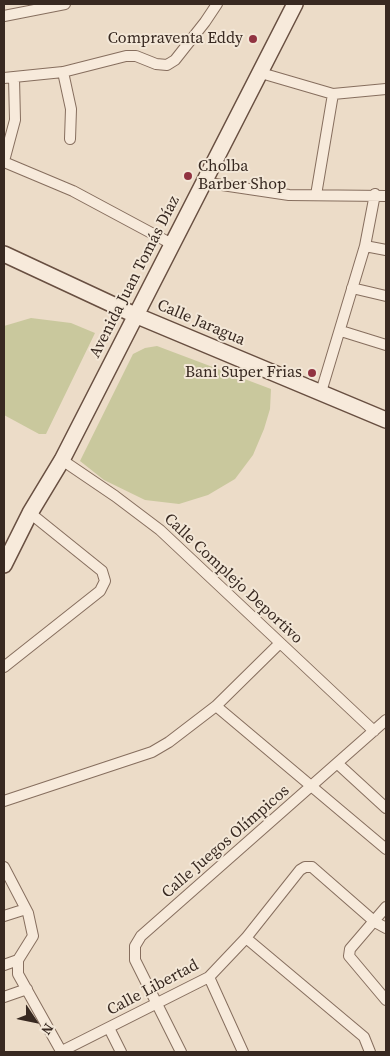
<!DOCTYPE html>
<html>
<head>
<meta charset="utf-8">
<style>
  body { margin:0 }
  #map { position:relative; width:390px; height:1056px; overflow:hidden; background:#ecdcc8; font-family:"Source Serif 4",serif }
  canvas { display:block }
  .frame { position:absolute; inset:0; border:5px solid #382921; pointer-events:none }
  .north { position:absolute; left:10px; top:996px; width:50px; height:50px; -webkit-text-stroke:4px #f3e7d7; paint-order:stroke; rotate:124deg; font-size:14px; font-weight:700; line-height:20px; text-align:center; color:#382921 }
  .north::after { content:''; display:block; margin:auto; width:18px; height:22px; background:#382921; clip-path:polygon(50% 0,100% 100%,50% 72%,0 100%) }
</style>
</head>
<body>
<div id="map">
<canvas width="390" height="1056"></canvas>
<div class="frame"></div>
<div class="north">N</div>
</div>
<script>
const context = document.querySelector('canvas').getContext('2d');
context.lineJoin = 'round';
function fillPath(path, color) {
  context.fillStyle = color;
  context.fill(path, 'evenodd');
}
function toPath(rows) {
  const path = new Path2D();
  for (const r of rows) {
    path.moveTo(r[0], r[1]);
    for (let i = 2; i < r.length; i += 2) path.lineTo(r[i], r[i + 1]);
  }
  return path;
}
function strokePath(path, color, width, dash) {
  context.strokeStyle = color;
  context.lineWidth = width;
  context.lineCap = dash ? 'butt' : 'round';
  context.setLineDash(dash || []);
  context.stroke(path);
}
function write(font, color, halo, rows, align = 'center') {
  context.font = font + ' "Source Serif 4",serif';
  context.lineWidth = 4;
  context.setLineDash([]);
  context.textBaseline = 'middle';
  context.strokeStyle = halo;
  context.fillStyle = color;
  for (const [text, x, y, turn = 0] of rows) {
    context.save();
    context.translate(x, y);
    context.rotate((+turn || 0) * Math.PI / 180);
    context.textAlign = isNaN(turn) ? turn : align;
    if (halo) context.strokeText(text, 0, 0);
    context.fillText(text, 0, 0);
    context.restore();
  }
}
fillPath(toPath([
  [31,318,71,323,95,333,46,434,39,434,4,415,4,326],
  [157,346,271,389,270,409,264,429,253,455,235,479,208,495,179,504,145,500,104,480,80,461,133,354,145,348]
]), '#c9c89d');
const street = toPath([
  [4,16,65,4],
  [63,72,71,109,70,139],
  [261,73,333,94,386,89],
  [4,78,63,72,126,56,136,56,156,64,167,65,175,60,205,22,217,4],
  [4,161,15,120,14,78],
  [4,162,73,191,170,243],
  [202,182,289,195,386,196],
  [316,195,333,94],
  [365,246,386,250],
  [352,288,386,296],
  [341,331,386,345],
  [321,392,365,246,375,194],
  [62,460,115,496,160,530,374,731],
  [4,667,100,591,105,581,102,571,30,513],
  [216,706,386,849],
  [338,764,386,808],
  [4,801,152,752,169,742,216,706,280,643],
  [4,867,28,913,33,936,18,960,18,974,61,1051],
  [386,907,350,949,349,956,386,1000],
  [4,916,26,909],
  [246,938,364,1037,370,1052],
  [4,965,18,960],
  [209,977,243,1052],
  [4,997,27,989],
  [109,1028,121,1052],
  [60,1052,209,977,246,938,300,870,305,867,312,867,375,922,386,928],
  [181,1052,135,960,135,946,141,936,386,720]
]);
const secondary = toPath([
  [4,254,135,315,386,420],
  [4,565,30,513,62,460,295,4]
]);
strokePath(street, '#866e5e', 12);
strokePath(secondary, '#684f41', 18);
strokePath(street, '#f7eadb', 10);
strokePath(secondary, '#f7eadb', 15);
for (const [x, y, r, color] of [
  [253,39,5,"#913341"],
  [188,176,5,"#913341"],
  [312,373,5,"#913341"]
]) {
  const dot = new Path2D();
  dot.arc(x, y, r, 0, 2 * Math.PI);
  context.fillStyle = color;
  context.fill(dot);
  strokePath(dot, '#f3e7d7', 2);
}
write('16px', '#382921', '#f3e7d7', [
  ["Compraventa Eddy",243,39],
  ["Cholba",198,167,"left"],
  ["Barber Shop",198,185,"left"],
  ["Bani Super Frias",302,373]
], 'right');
write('16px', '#382921', '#f3e7d7', [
  ["Avenida Juan Tomás Díaz",135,277,-63],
  ["Calle Jaragua",201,323,23],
  ["Calle Complejo Deportivo",233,579,43],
  ["Calle Juegos Olímpicos",226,842,-41],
  ["Calle Libertad",153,988,-28]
]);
</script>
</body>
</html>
